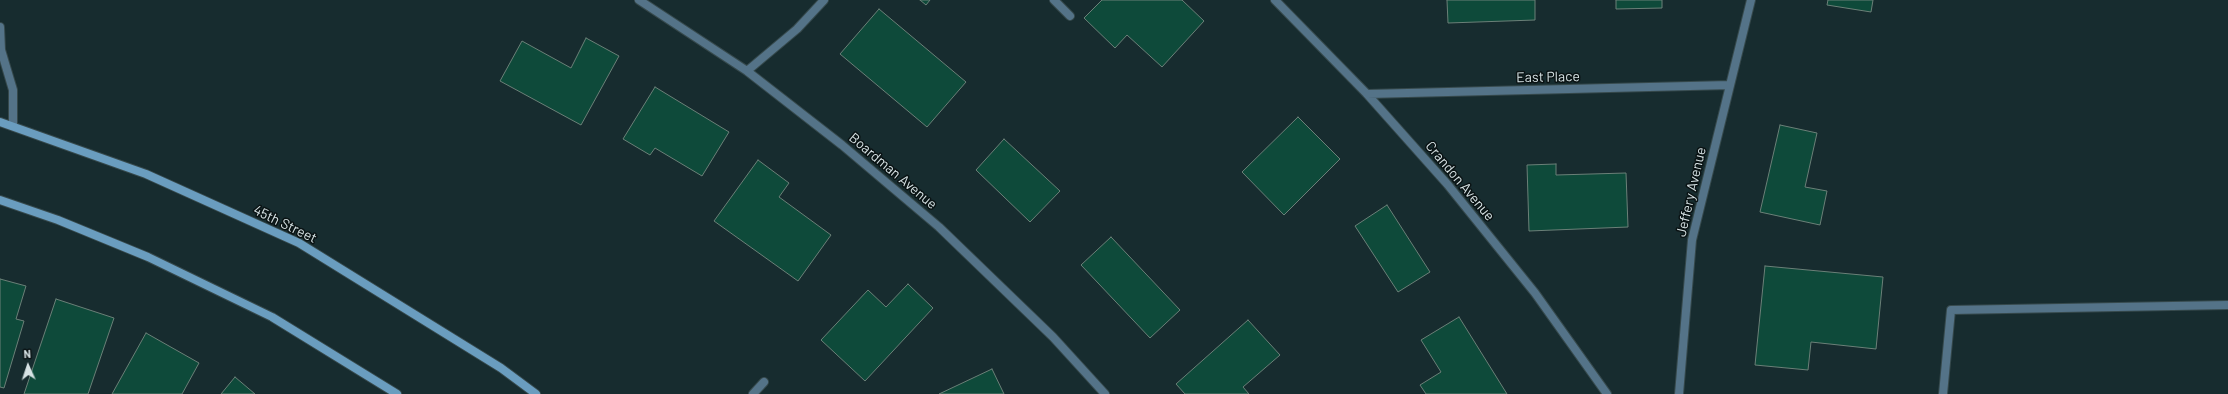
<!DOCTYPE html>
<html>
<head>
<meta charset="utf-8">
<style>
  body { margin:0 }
  #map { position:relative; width:2228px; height:394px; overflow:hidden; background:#172c2f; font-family:Barlow,sans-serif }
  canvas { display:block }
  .north { position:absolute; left:8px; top:346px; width:40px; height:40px; -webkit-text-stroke:3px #0a1314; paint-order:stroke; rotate:357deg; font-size:11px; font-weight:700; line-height:16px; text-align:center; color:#d7e3e5 }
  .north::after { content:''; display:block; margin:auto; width:14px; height:18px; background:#d7e3e5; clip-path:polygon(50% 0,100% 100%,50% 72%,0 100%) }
</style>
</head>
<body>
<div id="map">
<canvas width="2228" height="394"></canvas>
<div class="north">N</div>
</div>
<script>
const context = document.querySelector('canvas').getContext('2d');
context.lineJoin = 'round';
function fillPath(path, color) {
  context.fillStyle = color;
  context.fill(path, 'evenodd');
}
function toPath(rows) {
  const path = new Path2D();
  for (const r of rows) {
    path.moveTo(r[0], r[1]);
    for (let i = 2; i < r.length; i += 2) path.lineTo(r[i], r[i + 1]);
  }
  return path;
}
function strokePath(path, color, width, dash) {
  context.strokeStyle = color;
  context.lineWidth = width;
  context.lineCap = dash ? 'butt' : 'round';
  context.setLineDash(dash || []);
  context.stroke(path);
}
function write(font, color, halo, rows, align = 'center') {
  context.font = font + ' Barlow,sans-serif';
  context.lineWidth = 3;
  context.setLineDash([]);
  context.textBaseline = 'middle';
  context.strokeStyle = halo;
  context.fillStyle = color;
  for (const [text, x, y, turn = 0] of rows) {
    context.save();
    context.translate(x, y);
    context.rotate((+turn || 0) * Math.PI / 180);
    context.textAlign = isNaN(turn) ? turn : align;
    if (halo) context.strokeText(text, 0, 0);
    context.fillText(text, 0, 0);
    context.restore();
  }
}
const building = toPath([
  [920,0,930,0,926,5,920,0],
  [1102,0,1182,0,1204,21,1162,67,1127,35,1115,48,1084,18,1102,0],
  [1447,0,1535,0,1535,20,1448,23,1447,0],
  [1616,0,1662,0,1662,8,1616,9,1616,0],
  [1828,0,1873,0,1871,12,1827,5,1828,0],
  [879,9,966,82,927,127,840,54,879,9],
  [586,38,619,56,581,125,500,81,522,41,571,68,586,38],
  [655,87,729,132,702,176,655,148,650,155,623,139,655,87],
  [1298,117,1340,159,1284,215,1242,172,1298,117],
  [1780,125,1817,133,1805,187,1827,191,1820,225,1760,212,1780,125],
  [1004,139,1060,191,1030,222,976,170,1004,139],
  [758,160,789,183,779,197,831,235,798,281,714,221,758,160],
  [1556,164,1556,175,1626,173,1628,227,1529,231,1527,165,1556,164],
  [1387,205,1430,272,1398,292,1355,226,1387,205],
  [1111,237,1180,310,1150,338,1081,265,1111,237],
  [1765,266,1883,277,1876,349,1811,342,1808,370,1755,365,1765,266],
  [0,279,26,286,16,319,24,321,4,388,0,387,0,279],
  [908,284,933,308,865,381,821,340,868,290,886,307,908,284],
  [56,299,114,318,88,394,24,394,56,299],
  [1459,317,1507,394,1426,394,1420,385,1441,372,1421,340,1459,317],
  [1248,320,1280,355,1243,387,1249,394,1185,394,1176,384,1248,320],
  [146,333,199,363,182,394,112,394,146,333],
  [992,369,1004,394,939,394,992,369],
  [235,377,255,394,221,394,235,377]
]);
fillPath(building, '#0e4a3a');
strokePath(building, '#6b8078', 1);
const service = toPath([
  [1054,0,1070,16],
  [753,394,764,382],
  [1943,394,1951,310,2228,305]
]);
const minor = toPath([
  [639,0,747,71,842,145,939,227,1053,337,1105,394],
  [1275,0,1367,94,1448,185,1535,293,1607,394],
  [0,27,1,50,13,90,13,126],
  [747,71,797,29,824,0],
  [1367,94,1730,85],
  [1679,394,1692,240,1751,0]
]);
const secondary = toPath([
  [0,122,146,174,299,243,501,368,536,394],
  [0,200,58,220,148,257,272,317,397,394]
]);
strokePath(service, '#36494c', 10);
strokePath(minor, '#36494c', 10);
strokePath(secondary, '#36494c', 10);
strokePath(service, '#547388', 8);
strokePath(minor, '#547388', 8);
strokePath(secondary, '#6a9dbf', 8);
write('14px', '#d7e3e5', '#0a1314', [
  ["East Place",1548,77,-1],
  ["Boardman Avenue",893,171,40],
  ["Crandon Avenue",1460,181,50],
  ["Jeffery Avenue",1691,192,-77],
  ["45th Street",285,224,26]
]);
</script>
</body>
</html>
